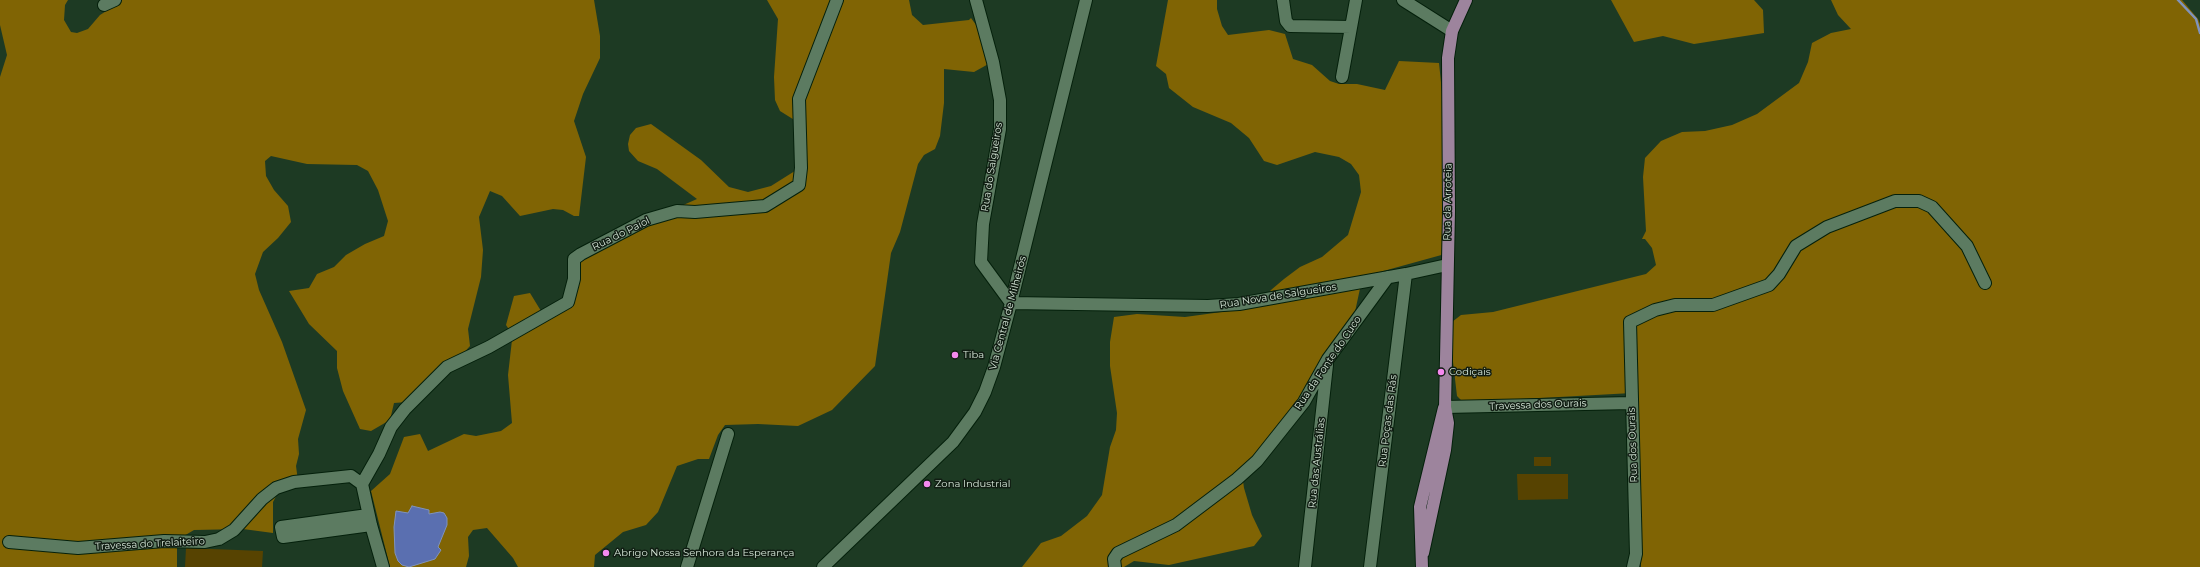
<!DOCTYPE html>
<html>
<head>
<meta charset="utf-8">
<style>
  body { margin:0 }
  canvas { display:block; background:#1d3a23 }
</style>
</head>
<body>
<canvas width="2200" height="567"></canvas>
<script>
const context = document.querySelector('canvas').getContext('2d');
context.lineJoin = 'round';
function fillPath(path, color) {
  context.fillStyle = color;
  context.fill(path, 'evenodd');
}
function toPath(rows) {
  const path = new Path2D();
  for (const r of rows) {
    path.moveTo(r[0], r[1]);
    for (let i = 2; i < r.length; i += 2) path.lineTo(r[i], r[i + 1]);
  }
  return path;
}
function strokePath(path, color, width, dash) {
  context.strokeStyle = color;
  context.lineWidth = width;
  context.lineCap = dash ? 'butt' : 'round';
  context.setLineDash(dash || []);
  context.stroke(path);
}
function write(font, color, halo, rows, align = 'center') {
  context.font = font + ' Montserrat,sans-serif';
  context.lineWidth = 3;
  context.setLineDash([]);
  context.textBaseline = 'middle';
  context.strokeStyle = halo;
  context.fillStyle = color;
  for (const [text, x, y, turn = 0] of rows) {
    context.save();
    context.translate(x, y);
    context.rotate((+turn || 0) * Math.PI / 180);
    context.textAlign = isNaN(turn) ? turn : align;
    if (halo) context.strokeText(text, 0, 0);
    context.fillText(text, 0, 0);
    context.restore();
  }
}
fillPath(toPath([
  [1534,457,1551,457,1551,466,1534,466],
  [1517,474,1568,474,1568,499,1518,500],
  [186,548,263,551,262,567,185,567]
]), '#574301');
fillPath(toPath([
  [0,0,68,0,65,5,64,20,71,32,77,33,88,29,100,15,116,5,116,0,594,0,600,36,600,58,583,94,574,121,586,157,579,216,574,216,563,210,553,209,520,216,502,196,490,191,479,217,483,250,481,277,468,329,470,346,420,401,394,403,390,420,371,431,360,429,343,391,337,368,337,351,309,324,289,291,309,288,317,274,334,267,346,255,365,244,384,236,388,221,378,190,368,171,357,165,307,164,271,156,265,161,266,176,274,190,288,206,291,222,278,238,263,252,255,274,259,290,282,342,306,410,298,439,299,454,296,466,298,481,281,487,273,502,273,533,243,529,194,530,177,540,177,567,0,567,0,77,7,55,0,25],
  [767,0,909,0,912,15,923,25,969,20,971,18,995,51,992,62,974,72,944,69,944,103,940,136,935,149,924,155,918,164,900,232,891,253,875,366,832,410,798,426,758,424,725,425,718,435,709,459,698,459,677,466,658,512,646,525,623,532,595,555,594,567,518,567,513,558,487,528,473,530,468,537,469,556,466,567,390,567,371,491,390,474,404,437,420,434,428,451,464,434,476,436,501,431,512,423,508,375,512,340,514,337,506,325,514,296,530,293,541,311,559,309,575,268,582,258,615,237,633,234,647,221,697,199,657,169,638,161,629,151,628,144,630,135,636,128,651,124,701,160,729,187,748,192,771,186,798,169,796,121,780,111,775,100,774,77,778,19],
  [1168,0,1217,0,1217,9,1222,26,1228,35,1269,30,1285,34,1293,59,1312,65,1330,81,1339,84,1357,84,1385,90,1399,61,1439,63,1444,112,1445,254,1369,275,1361,284,1353,321,1314,383,1242,474,1244,488,1252,515,1262,536,1254,546,1169,565,1134,561,1124,567,1022,567,1041,543,1061,536,1087,516,1102,495,1110,447,1116,430,1117,413,1110,366,1110,342,1114,317,1137,314,1185,317,1236,310,1261,303,1271,290,1284,279,1300,267,1322,257,1348,235,1361,192,1359,175,1351,164,1339,157,1315,152,1277,165,1264,161,1249,138,1231,123,1193,107,1169,88,1166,74,1156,66],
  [1611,0,1754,0,1763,10,1764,33,1694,44,1663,36,1634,42],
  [1831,0,2182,0,2198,19,2200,24,2200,567,1641,567,1636,437,1639,400,1632,393,1504,400,1462,401,1457,396,1452,353,1452,322,1461,315,1493,312,1646,274,1656,265,1652,248,1645,239,1642,239,1646,231,1643,177,1645,158,1661,141,1682,132,1705,131,1732,125,1757,114,1799,83,1808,62,1812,43,1831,33,1851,29,1838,15]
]), '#806404');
const water = toPath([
  [412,506,429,510,429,514,440,512,444,513,447,518,447,525,438,547,441,550,435,559,409,567,402,565,398,561,395,553,394,527,396,511,408,513,412,506]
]);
fillPath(water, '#5a6fb0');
strokePath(water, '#7f93bc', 1);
strokePath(toPath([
  [2178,0,2196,19,2200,33]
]), '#7f93bc', 2.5);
const minor = toPath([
  [976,0,993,62,1000,100,1000,129,983,224,981,262,1011,303,1208,306,1239,304,1406,274,1447,265],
  [1283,0,1286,21,1290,26,1351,27],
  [1403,0,1452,31],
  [104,5,115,0],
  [1342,77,1356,0],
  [1445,407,1631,403],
  [362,484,379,454,391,427,405,409,447,367,489,347,568,302,574,279,574,259,581,254,646,220,677,211,695,212,765,206,799,185,801,168,799,99,837,0],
  [362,484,371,525,383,567],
  [368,515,281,527,283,537,371,525],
  [9,542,78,548,164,541,205,542,219,539,234,530,262,499,276,488,294,482,351,476,362,484],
  [687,567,728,434],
  [823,567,953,442,975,412,985,392,994,367,1011,303,1086,0],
  [1115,567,1114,559,1118,553,1176,525,1237,479,1257,461,1304,402,1328,359,1388,277],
  [1305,567,1327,365],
  [1370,567,1406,274],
  [1633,567,1636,554,1630,322,1655,310,1675,305,1713,305,1769,285,1779,274,1796,246,1827,227,1895,201,1919,201,1932,207,1967,246,1985,283]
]);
const major = toPath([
  [1423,553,1445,450,1448,423,1445,407,1449,211,1448,58,1452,31,1466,0],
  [1422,567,1420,507,1444,408]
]);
strokePath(minor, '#04200b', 14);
strokePath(major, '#04200b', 14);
strokePath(minor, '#5c7b61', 12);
strokePath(major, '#9d849d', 12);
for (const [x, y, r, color] of [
  [955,355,4,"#f589ef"],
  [1441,372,4,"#f589ef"],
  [927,484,4,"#f589ef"],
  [606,553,4,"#f589ef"]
]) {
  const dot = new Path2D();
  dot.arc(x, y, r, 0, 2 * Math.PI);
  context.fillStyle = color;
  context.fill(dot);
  strokePath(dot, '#111d13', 1.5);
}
write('10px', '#d5e6d7', '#111d13', [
  ["Rua do Salgueiros",992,167,-81],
  ["Rua da Arroteia",1448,202,-89],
  ["Rua do Paiol",621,234,-26],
  ["Rua Nova de Salgueiros",1278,296,-9],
  ["Via Central de Milheirós",1008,313,-75],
  ["Rua da Fonte do Cuco",1328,363,-56],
  ["Travessa dos Ourais",1538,405,-2],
  ["Rua Poças das Rás",1388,421,-83],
  ["Rua dos Ourais",1633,445,-92],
  ["Rua das Austrálias",1317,463,-84],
  ["Travessa do Trelaiteiro",150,544,-3]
]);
write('10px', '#d5e6d7', '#111d13', [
  ["Tiba",963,355],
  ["Codiçais",1449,372],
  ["Zona Industrial",935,484],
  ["Abrigo Nossa Senhora da Esperança",614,553]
], 'left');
</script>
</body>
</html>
